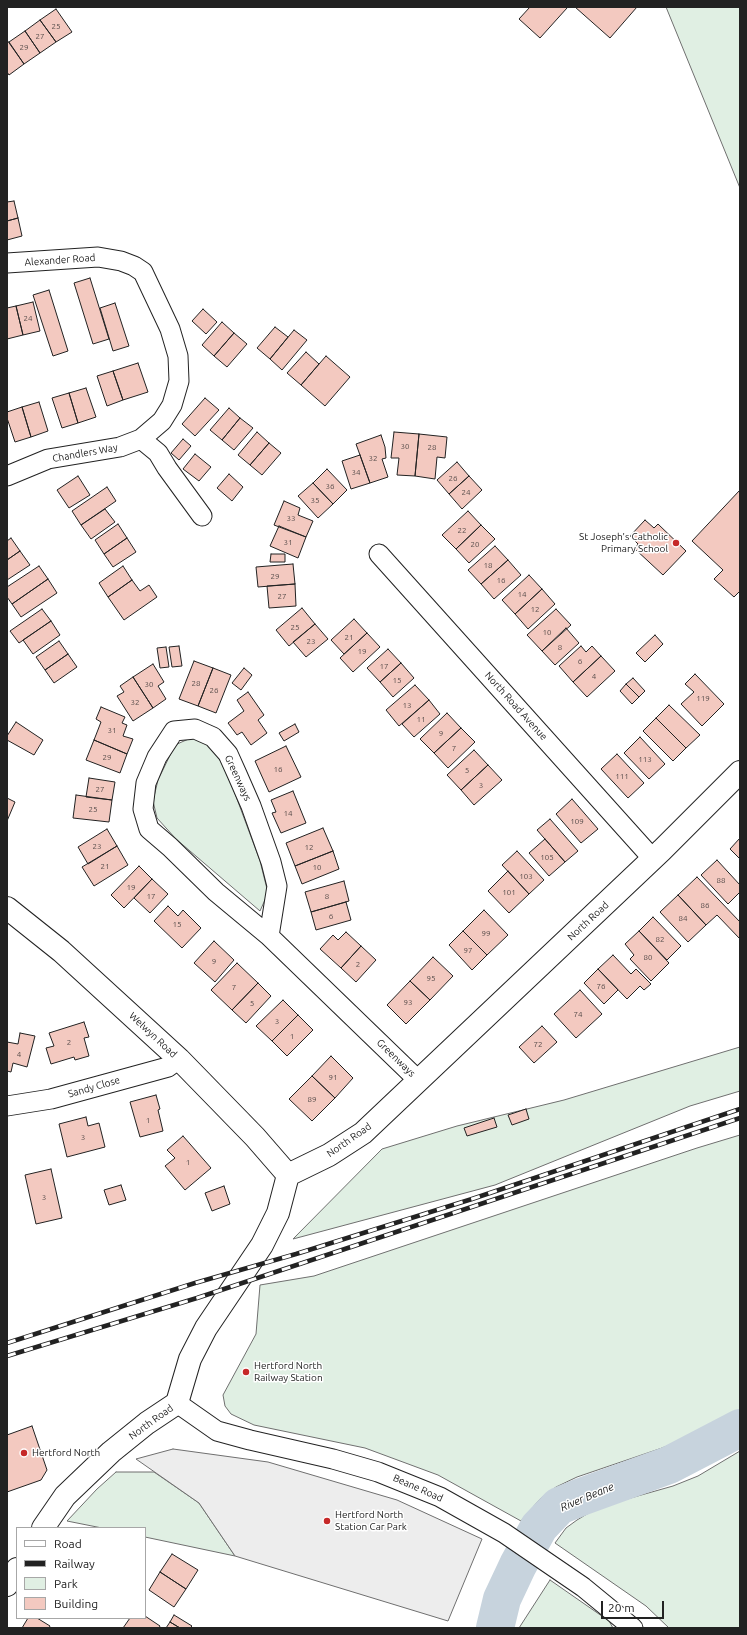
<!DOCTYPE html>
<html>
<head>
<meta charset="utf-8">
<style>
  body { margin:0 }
  #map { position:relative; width:747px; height:1635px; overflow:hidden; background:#fff; font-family:Ubuntu,sans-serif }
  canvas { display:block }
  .frame { position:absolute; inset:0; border:8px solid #222; pointer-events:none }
  .legend { position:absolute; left:16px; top:1527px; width:130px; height:92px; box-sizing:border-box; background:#fff; border:1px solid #a7a7a7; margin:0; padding:5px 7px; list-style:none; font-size:12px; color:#222 }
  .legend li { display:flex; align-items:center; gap:8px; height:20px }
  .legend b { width:20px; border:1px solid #a7a7a7 }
  .scale { position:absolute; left:601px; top:1601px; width:63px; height:18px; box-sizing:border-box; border:2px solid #222; border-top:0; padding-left:5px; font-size:12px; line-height:14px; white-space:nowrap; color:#222; -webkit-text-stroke:3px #fff; paint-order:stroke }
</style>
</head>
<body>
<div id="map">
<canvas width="747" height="1635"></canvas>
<div class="frame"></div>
<ul class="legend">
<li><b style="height:5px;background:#fff"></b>Road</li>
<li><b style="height:5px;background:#222"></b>Railway</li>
<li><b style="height:11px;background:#e0efe3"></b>Park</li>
<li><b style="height:11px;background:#f3c9c0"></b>Building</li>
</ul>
<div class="scale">20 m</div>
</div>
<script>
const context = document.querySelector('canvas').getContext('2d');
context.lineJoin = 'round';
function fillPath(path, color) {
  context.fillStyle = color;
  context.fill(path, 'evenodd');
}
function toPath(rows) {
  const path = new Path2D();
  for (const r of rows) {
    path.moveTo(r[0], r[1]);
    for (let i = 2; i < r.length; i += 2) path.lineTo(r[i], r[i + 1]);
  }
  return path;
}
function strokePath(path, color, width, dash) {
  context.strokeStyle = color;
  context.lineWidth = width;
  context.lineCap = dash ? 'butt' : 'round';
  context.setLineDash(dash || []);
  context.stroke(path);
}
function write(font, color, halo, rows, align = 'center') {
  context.font = font + ' Ubuntu,sans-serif';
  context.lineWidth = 3;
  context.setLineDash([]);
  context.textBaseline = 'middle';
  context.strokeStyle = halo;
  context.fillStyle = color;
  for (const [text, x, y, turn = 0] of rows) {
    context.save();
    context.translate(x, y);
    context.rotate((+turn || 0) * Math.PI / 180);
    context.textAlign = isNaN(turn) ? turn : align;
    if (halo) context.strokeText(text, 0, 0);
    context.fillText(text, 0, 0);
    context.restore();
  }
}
const green = toPath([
  [666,7,740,7,740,188,666,7],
  [193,737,212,747,227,772,260,861,268,893,260,911,176,839,157,818,153,801,158,780,175,745,193,737],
  [740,1047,740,1091,690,1106,495,1185,293,1239,382,1149,457,1126,564,1100,740,1047],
  [740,1135,740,1415,662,1448,577,1477,556,1487,540,1499,521,1521,438,1475,365,1448,254,1425,231,1414,225,1406,223,1395,256,1334,260,1285,314,1276,697,1148,740,1135],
  [740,1451,740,1628,669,1628,646,1606,555,1543,566,1528,577,1520,592,1511,613,1503,673,1486,698,1476,740,1451],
  [116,1472,154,1472,199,1503,235,1556,145,1537,145,1528,102,1528,67,1521,97,1489,116,1472],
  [550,1580,609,1621,613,1628,519,1628,550,1580]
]);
fillPath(green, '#e0efe3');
strokePath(green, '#6f6f6f', 1);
const parking = toPath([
  [173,1449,268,1462,397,1500,482,1539,448,1621,235,1556,199,1503,136,1459,173,1449]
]);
fillPath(parking, '#ededed');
strokePath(parking, '#6f6f6f', 1);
strokePath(toPath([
  [495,1628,502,1599,518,1565,539,1527,559,1506,581,1497,669,1465,740,1428]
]), '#c7d3dd', 38);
const building = toPath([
  [530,7,566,7,567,8,540,38,519,19,530,7],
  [575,7,637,7,610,38,575,7],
  [56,9,72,32,56,42,40,20,56,9],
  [40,20,56,42,40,53,25,31,40,20],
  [25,31,40,53,24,64,9,42,25,31],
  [7,40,24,64,9,75,7,72,7,40],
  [14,201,18,218,7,221,7,202,14,201],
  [18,218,22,236,7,240,7,221,18,218],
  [90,278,109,339,93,344,74,283,90,278],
  [49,290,68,351,53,356,33,295,49,290],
  [33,302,40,331,23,335,16,306,33,302],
  [115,303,129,346,113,351,100,308,115,303],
  [16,306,23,335,7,339,7,308,16,306],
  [203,309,217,322,206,334,192,321,203,309],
  [222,322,234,333,214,356,202,345,222,322],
  [275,327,288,337,270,359,257,348,275,327],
  [294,330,307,340,282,370,270,359,294,330],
  [234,333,247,344,227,367,214,356,234,333],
  [306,352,319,364,301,385,287,373,306,352],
  [326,356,350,377,325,406,301,385,326,356],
  [138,363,148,392,123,400,113,371,138,363],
  [113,371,123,400,107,406,97,376,113,371],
  [86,388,96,417,78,423,69,393,86,388],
  [69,393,78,423,62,428,52,398,69,393],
  [205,398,219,410,195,436,182,424,205,398],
  [39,402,48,431,31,437,22,407,39,402],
  [22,407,31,437,15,442,7,418,7,412,22,407],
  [229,408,240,418,222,440,210,430,229,408],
  [240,418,253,428,234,450,222,440,240,418],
  [257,432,269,443,250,465,238,455,257,432],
  [394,432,419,434,415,476,397,475,399,458,391,458,394,432],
  [419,434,447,437,445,458,437,457,435,479,415,476,419,434],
  [381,435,385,447,386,458,382,459,388,477,370,483,356,444,381,435],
  [183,439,191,446,179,460,171,453,183,439],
  [269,443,281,453,262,475,250,465,269,443],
  [195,454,211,467,199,481,183,469,195,454],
  [360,455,370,483,351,489,342,461,360,455],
  [457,462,469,476,449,494,437,480,457,462],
  [327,469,347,490,333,504,313,483,327,469],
  [229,474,243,487,232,501,217,488,229,474],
  [78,476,90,495,69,508,57,490,78,476],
  [469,476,482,490,462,509,449,494,469,476],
  [313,483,333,504,318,518,298,496,313,483],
  [107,487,116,501,81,525,72,511,107,487],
  [740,490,740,591,734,597,714,579,723,570,692,541,740,490],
  [284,501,300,508,298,515,313,521,306,537,274,525,284,501],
  [105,509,115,522,91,539,81,525,105,509],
  [468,511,481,525,456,549,442,535,468,511],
  [645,520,654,528,658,524,686,551,663,575,635,549,638,544,630,536,645,520],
  [118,524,127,538,104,554,95,540,118,524],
  [481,525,495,539,469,563,456,549,481,525],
  [279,526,306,537,298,558,270,546,279,526],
  [11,538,20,551,7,560,7,541,11,538],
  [127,538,136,552,113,567,104,554,127,538],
  [495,546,508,560,481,584,468,570,495,546],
  [20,551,30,565,7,580,7,560,20,551],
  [271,554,285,554,285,562,270,562,271,554],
  [508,560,521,575,494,599,481,584,508,560],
  [293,564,295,584,258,587,256,567,293,564],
  [39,566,48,579,12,604,7,597,7,587,39,566],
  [123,566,132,580,108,597,99,583,123,566],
  [529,575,542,589,515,614,502,600,529,575],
  [48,579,57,593,21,617,12,604,48,579],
  [132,580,140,591,149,585,157,597,124,620,108,597,132,580],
  [295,584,296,606,269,608,267,586,295,584],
  [542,589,555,604,528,629,515,614,542,589],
  [302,608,315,624,289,646,276,630,302,608],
  [42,609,51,621,19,643,10,631,42,609],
  [556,609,571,625,542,651,527,635,556,609],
  [354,619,367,633,344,654,331,640,354,619],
  [51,621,60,635,33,654,23,640,51,621],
  [315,624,328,639,306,657,293,642,315,624],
  [566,628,579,643,555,665,542,651,566,628],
  [367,633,380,647,353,672,340,658,367,633],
  [655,635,663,644,645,662,636,653,655,635],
  [59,641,68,654,45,670,36,657,59,641],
  [179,646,182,666,172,667,169,647,179,646],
  [581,646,586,652,592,646,601,656,573,682,559,666,581,646],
  [166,647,169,667,160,668,157,648,166,647],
  [388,649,401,663,380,682,367,668,388,649],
  [68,654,77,667,54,683,45,670,68,654],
  [601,656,615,671,587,697,573,682,601,656],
  [194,661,213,668,198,706,179,699,194,661],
  [401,663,414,678,393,697,380,682,401,663],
  [153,664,164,682,158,686,166,699,153,708,133,677,153,664],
  [213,668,231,675,216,713,198,706,213,668],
  [244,668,252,675,241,690,232,683,244,668],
  [695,674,724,704,702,726,681,704,694,692,685,684,695,674],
  [133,677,153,708,133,721,117,696,124,692,120,686,133,677],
  [633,678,645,691,639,697,626,684,633,678],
  [626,684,639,697,632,704,620,691,626,684],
  [415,685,429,700,399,726,386,710,415,685],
  [248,692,264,715,258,720,267,733,251,745,242,732,237,735,228,723,244,711,237,700,248,692],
  [429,700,440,714,414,737,402,724,429,700],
  [669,705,700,735,686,748,656,718,669,705],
  [101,707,125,717,122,723,127,725,123,736,133,739,127,754,94,740,101,722,96,719,101,707],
  [447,713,461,728,434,753,420,739,447,713],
  [656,718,686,748,673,761,643,731,656,718],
  [16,722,43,740,34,755,7,740,7,736,16,722],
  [295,724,299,732,284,741,279,733,295,724],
  [461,728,475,742,448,768,434,753,461,728],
  [640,737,665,764,649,779,624,753,640,737],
  [94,740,127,754,120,773,86,760,94,740],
  [286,746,301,777,269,792,255,761,286,746],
  [474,750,488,765,461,790,447,775,474,750],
  [617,754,644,783,628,798,601,769,617,754],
  [488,765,502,780,474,805,461,790,488,765],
  [89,778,115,782,112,800,86,797,89,778],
  [293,791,306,823,281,833,272,813,276,812,271,800,293,791],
  [76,795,112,800,109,822,73,818,76,795],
  [7,798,15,802,7,821,7,798],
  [572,799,598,829,581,843,556,814,572,799],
  [550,819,578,851,565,862,537,830,550,819],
  [323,828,333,851,295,866,286,843,323,828],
  [107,829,117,846,88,864,78,847,107,829],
  [740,838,740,859,730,849,740,838],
  [545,839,565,862,549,876,529,853,545,839],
  [117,846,128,865,94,886,82,867,117,846],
  [333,851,339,869,302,884,295,866,333,851],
  [517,851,544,880,529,894,502,865,517,851],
  [717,860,740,885,740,892,728,904,701,875,717,860],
  [139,866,152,879,124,908,111,895,139,866],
  [508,871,529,894,509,913,488,891,508,871],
  [697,877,740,922,740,939,717,915,706,925,678,895,697,877],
  [152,879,168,894,150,913,134,898,152,879],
  [344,881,349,901,311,912,305,892,344,881],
  [678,895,706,925,688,942,660,912,678,895],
  [346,902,351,920,316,930,311,912,346,902],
  [168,906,178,916,183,910,201,928,182,948,154,921,168,906],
  [484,910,508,935,487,955,463,931,484,910],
  [653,917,681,946,667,960,639,931,653,917],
  [463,931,487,955,472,970,449,945,463,931],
  [639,931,669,963,651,981,630,959,634,955,625,944,639,931],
  [346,932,361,946,341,968,320,949,333,935,338,940,346,932],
  [214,941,234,960,215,982,194,963,214,941],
  [361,946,376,960,356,982,341,968,361,946],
  [613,955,631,974,636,969,651,984,644,990,640,986,627,999,598,969,613,955],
  [433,957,453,976,430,1000,410,981,433,957],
  [237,963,258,983,232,1010,211,990,237,963],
  [598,969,618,990,604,1004,584,983,598,969],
  [410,981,430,1000,406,1024,387,1005,410,981],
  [258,983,271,996,246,1023,232,1010,258,983],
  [580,990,602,1014,576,1038,554,1014,580,990],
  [283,1000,298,1015,272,1041,256,1026,283,1000],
  [298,1015,313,1030,287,1056,272,1041,298,1015],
  [84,1022,89,1037,84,1038,89,1056,75,1060,74,1057,51,1064,46,1048,54,1046,49,1033,84,1022],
  [542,1026,557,1042,534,1063,519,1047,542,1026],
  [20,1033,35,1036,27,1067,13,1063,11,1072,7,1071,7,1042,18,1044,20,1033],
  [331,1056,353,1078,335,1098,312,1076,331,1056],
  [312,1076,335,1098,312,1121,289,1099,312,1076],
  [156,1095,160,1109,158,1110,163,1131,140,1137,130,1102,156,1095],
  [526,1109,529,1119,512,1125,508,1115,526,1109],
  [86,1117,88,1126,99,1123,105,1147,67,1157,59,1124,86,1117],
  [494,1118,497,1127,467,1136,464,1128,494,1118],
  [183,1136,211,1168,185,1190,165,1166,175,1158,167,1150,183,1136],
  [51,1169,62,1218,36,1224,25,1175,51,1169],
  [121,1185,126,1200,109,1205,104,1190,121,1185],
  [224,1186,230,1204,212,1211,205,1193,224,1186],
  [32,1426,47,1470,41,1480,7,1492,7,1435,32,1426],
  [172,1554,198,1570,186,1589,160,1572,172,1554],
  [160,1572,186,1589,174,1607,149,1590,160,1572],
  [174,1615,192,1626,190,1628,180,1628,170,1622,174,1615],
  [145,1616,160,1626,159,1628,123,1628,130,1618,145,1618,145,1616],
  [28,1618,37,1618,50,1626,49,1628,22,1628,28,1618],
  [170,1622,180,1628,166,1628,170,1622]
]);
fillPath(building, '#f3c9c0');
strokePath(building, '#222', 1);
const minor = toPath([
  [7,263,98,257,121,261,134,266,143,272,170,329,178,356,179,381,172,405,162,421,141,439,120,447,48,459,7,476],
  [141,439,158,453,167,468,202,516],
  [379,554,653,859],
  [269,936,277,886,271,862,251,806,237,774,228,754,213,737,195,729,174,731,157,757,146,783,143,809,149,829,170,847,216,892,269,936,419,1081],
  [7,1106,51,1099,168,1067,179,1059],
  [177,1403,217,1431,250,1440,333,1459,378,1472,440,1497,504,1533,583,1587,633,1628]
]);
const secondary = toPath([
  [7,908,61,951,179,1059,255,1137,288,1175]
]);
const primary = toPath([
  [43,1528,65,1496,111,1452,147,1423,177,1403,190,1359,206,1328,262,1245,278,1213,288,1175,329,1155,363,1133,662,850,740,772],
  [7,1585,17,1569]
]);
strokePath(minor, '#222', 21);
strokePath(secondary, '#222', 24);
strokePath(primary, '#222', 24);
strokePath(minor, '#fff', 19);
strokePath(secondary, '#fff', 22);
strokePath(primary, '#fff', 22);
const rail = toPath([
  [7,1343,195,1283,296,1254,472,1199,740,1109],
  [7,1356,197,1298,740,1118]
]);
strokePath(rail, '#222', 4.5);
strokePath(rail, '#fff', 3, [9]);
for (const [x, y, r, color] of [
  [676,543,4,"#c62828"],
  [246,1372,4,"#c62828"],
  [24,1453,4,"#c62828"],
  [327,1521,4,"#c62828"]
]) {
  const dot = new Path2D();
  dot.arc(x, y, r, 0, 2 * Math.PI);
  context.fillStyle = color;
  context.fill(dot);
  strokePath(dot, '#fff', 1.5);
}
write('8px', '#564c4a', null, [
  ["25",56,26],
  ["27",40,36],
  ["29",24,47],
  ["24",28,318],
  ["30",405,446],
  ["28",432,447],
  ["32",373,458],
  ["34",356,472],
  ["26",453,478],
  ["36",330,486],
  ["24",466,492],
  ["35",315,500],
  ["33",291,518],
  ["22",462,530],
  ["31",288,542],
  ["20",475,544],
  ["18",488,565],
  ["29",275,576],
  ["16",501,580],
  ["14",522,594],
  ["27",282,596],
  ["12",535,609],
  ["25",295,627],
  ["10",547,632],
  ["21",349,637],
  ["23",311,641],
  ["8",560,647],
  ["19",362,651],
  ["6",580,661],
  ["17",384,666],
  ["4",594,676],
  ["15",397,680],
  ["28",196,683],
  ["30",149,684],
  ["26",214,690],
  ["119",703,698],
  ["32",135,702],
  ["13",407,705],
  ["11",421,719],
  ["31",112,730],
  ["9",441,733],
  ["7",454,748],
  ["29",107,757],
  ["113",645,759],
  ["16",278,769],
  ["5",467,770],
  ["111",622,776],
  ["3",481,785],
  ["27",100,789],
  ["25",93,809],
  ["14",288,813],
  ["109",577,821],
  ["23",97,846],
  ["12",309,847],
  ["105",547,857],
  ["21",105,866],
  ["10",317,867],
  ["103",526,876],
  ["88",721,880],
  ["19",131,887],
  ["101",509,892],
  ["17",151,896],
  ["8",327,896],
  ["86",705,905],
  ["6",331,916],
  ["84",683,918],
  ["15",177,924],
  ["99",486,933],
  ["82",660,939],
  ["97",468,950],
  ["80",648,957],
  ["9",214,961],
  ["2",358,964],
  ["95",431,978],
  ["76",601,986],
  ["7",234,987],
  ["93",408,1002],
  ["5",252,1003],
  ["74",578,1014],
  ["3",277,1021],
  ["1",292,1036],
  ["2",69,1042],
  ["72",538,1044],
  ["4",19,1054],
  ["91",333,1077],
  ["89",312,1099],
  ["1",148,1120],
  ["3",83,1137],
  ["1",188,1162],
  ["3",44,1197]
]);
write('10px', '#222', '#fff', [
  ["Alexander Road",60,260,-4],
  ["Chandlers Way",85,453,-10],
  ["North Road Avenue",516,706,48],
  ["Greenways",238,778,65],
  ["North Road",588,921,-43],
  ["Welwyn Road",153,1035,43],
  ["Greenways",396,1058,44],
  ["Sandy Close",94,1087,-16],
  ["North Road",349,1140,-35],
  ["North Road",151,1422,-36],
  ["Beane Road",418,1488,24]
]);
write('10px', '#222', '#fff', [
  ["St Joseph's Catholic",668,537,"right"],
  ["Primary School",668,549,"right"],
  ["Hertford North",254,1366],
  ["Railway Station",254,1378],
  ["Hertford North",32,1453],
  ["Hertford North",335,1515],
  ["Station Car Park",335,1527]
], 'left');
write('italic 11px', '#222', '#fff', [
  ["River Beane",587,1497,-23]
]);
</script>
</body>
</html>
